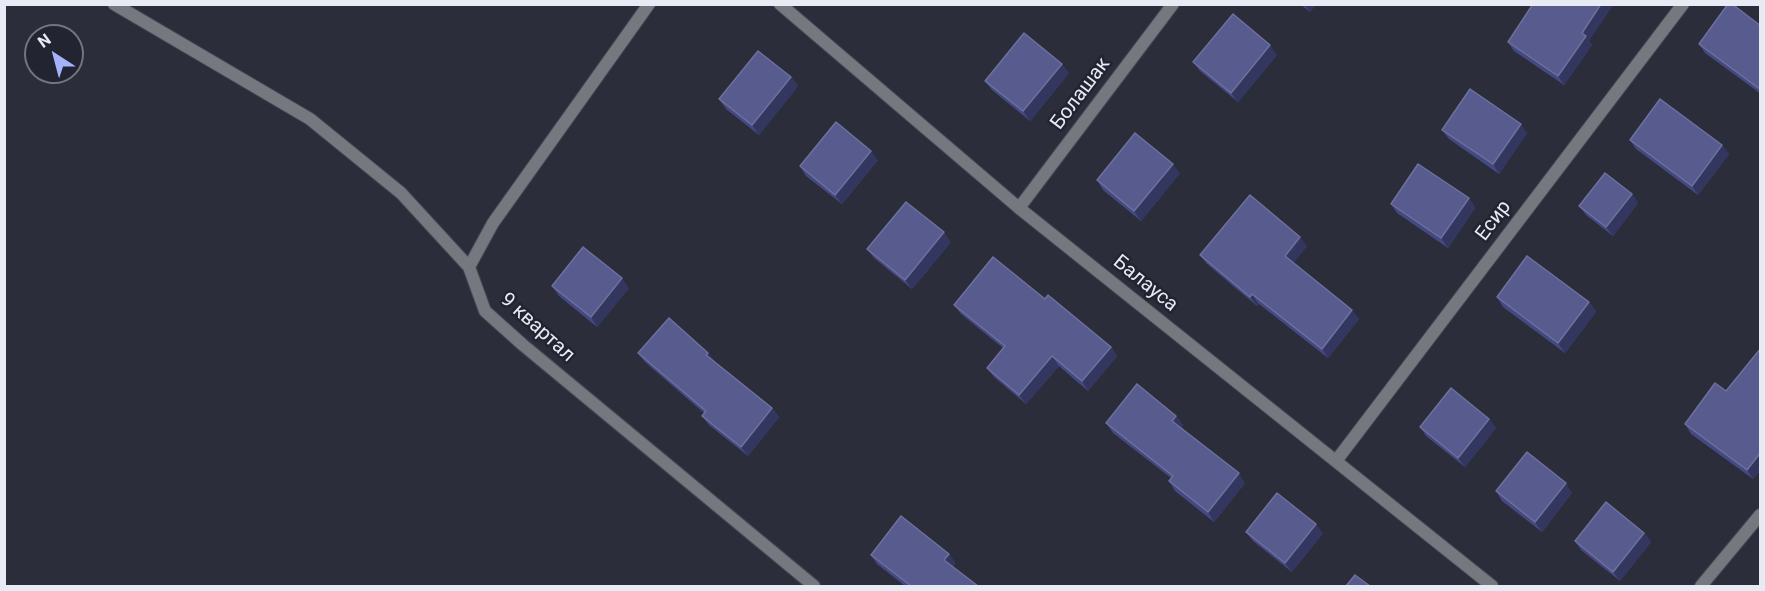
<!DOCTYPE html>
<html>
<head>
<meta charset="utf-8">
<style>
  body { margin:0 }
  #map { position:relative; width:1765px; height:591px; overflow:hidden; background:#2b2d3b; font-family:Roboto,sans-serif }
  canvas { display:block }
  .frame { position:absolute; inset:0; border:6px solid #e9ebf4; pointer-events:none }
  .north { position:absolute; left:24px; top:24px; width:60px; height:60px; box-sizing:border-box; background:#222431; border:2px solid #72747f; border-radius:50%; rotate:324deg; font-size:16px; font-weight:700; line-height:24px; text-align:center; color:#e9ebf4 }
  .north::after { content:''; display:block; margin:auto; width:21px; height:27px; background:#a6b1fc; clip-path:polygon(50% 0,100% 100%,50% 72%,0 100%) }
</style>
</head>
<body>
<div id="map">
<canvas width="1765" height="591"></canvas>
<div class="frame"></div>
<div class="north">N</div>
</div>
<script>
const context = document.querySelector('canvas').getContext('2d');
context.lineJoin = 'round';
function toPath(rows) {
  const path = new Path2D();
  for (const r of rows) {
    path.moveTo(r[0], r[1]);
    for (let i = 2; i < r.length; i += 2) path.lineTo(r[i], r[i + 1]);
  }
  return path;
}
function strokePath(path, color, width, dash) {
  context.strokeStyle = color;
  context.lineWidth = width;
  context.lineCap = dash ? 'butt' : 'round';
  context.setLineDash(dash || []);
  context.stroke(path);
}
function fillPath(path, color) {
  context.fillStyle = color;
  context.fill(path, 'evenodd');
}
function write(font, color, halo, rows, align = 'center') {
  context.font = font + ' Roboto,sans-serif';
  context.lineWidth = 5;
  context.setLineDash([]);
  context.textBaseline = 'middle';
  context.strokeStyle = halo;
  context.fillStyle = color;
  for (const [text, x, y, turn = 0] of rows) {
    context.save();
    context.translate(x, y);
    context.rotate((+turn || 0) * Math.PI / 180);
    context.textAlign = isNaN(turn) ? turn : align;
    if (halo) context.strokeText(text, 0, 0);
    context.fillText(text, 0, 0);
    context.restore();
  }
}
const minor = toPath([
  [114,4,310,119,401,193,469,267],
  [649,4,493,223,469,267,485,311,523,345,814,586],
  [780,4,1019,208,1492,586],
  [1019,208,1173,4],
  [1336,461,1683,4],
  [1701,586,1760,515]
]);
strokePath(minor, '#464855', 14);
strokePath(minor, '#76787f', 12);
fillPath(toPath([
  [1300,4,1316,4,1310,12],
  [1761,26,1761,94,1705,53,1699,44],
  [1589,41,1592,45,1564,85,1514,51,1508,42],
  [1277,55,1238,102,1200,71,1193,62],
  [1069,73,1030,121,992,90,985,81],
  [791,77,798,86,759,135,726,109,719,99],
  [1442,130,1527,133,1499,174,1449,139],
  [1630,140,1722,145,1729,154,1698,195,1636,149],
  [878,160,842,204,806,176,800,166],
  [1180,173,1141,221,1103,190,1097,180],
  [1632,194,1638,203,1613,236,1586,215,1579,206],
  [1469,198,1475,208,1448,248,1397,213,1391,204],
  [951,242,912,289,874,258,867,249],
  [1307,246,1293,263,1359,319,1328,358,1259,304,1257,306,1207,264,1200,255],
  [552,286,629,288,597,327,559,296],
  [1497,297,1589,302,1596,312,1565,353,1503,307],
  [1045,299,1111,347,1117,356,1088,391,1059,366,1026,404,994,377,987,368,1003,348,961,314,954,305],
  [1761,348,1761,470,1753,479,1691,434,1685,424,1726,391],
  [638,353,708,353,715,362,772,408,779,417,748,456,709,425,702,416,704,413,645,362],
  [1176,416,1183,425,1181,427,1245,483,1214,522,1175,491,1169,481,1171,478,1113,433,1106,423],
  [1489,419,1496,428,1465,467,1426,436,1420,427],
  [1496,491,1572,493,1542,532,1502,501],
  [1246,532,1323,533,1292,572,1253,541],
  [1644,533,1651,542,1620,581,1581,550,1575,541],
  [949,554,955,563,953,567,978,586,905,586,877,564,871,555]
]), '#454982');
fillPath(toPath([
  [1304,4,1316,4,1310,12],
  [1601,4,1614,4,1589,41,1592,45,1564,85,1558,76,1582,33],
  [1270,45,1277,55,1238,102,1231,93],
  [1062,64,1069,73,1030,121,1023,111],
  [791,77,798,86,759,135,752,125],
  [1521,124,1527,133,1499,174,1493,164],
  [1722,145,1729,154,1698,195,1692,186],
  [871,151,878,160,842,204,835,195],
  [1173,164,1180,173,1141,221,1134,211],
  [1632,194,1638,203,1613,236,1606,227],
  [1469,198,1475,208,1448,248,1441,238],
  [944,232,951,242,912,289,905,280],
  [1300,237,1307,246,1291,265,1285,256],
  [622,278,629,288,597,327,591,317],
  [1252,294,1259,304,1257,306,1250,297],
  [1589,302,1596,312,1565,353,1558,343],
  [1352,310,1359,319,1328,358,1322,349],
  [1111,347,1117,356,1088,391,1082,381],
  [708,353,715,362,706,355],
  [1052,356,1059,366,1026,404,1019,395],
  [772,408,779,417,748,456,741,447],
  [1176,416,1183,425,1179,430,1172,421],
  [1489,419,1496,428,1465,467,1458,458],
  [1761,452,1761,470,1753,479,1747,470],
  [1239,473,1245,483,1214,522,1208,512],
  [1566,483,1572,493,1542,532,1535,522],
  [1316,524,1323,533,1292,572,1285,563],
  [1644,533,1651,542,1620,581,1613,572],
  [949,554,955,563,951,569,944,560]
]), '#333760');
const building = toPath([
  [1533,4,1601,4,1582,33,1586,36,1558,76,1508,42,1533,4],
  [1728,4,1732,4,1761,26,1761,90,1699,44,1728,4],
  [1233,14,1270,45,1231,93,1193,62,1233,14],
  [1024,33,1062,64,1023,111,985,81,1024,33],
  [758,51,791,77,752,125,719,99,758,51],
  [1470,89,1521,124,1493,164,1442,130,1470,89],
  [1660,99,1722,145,1692,186,1630,140,1660,99],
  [836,122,871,151,835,195,800,166,836,122],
  [1135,133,1173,164,1134,211,1097,180,1135,133],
  [1418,164,1469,198,1441,238,1391,204,1418,164],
  [1605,173,1632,194,1606,227,1579,206,1605,173],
  [1250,195,1300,237,1285,256,1352,310,1322,349,1252,294,1250,297,1200,255,1250,195],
  [906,202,944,232,905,280,867,249,906,202],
  [583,247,622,278,591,317,552,286,583,247],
  [1527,256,1589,302,1558,343,1497,297,1527,256],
  [993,257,1045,299,1048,295,1111,347,1082,381,1052,356,1019,395,987,368,1005,346,954,305,993,257],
  [669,318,708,353,706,355,772,408,741,447,702,416,706,411,638,353,669,318],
  [1761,348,1761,452,1747,470,1685,424,1715,383,1726,391,1761,348],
  [1137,384,1176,416,1172,421,1239,473,1208,512,1169,481,1173,476,1106,423,1137,384],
  [1451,388,1489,419,1458,458,1420,427,1451,388],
  [1527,452,1566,483,1535,522,1496,491,1527,452],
  [1277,493,1316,524,1285,563,1246,532,1277,493],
  [1606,502,1644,533,1613,572,1575,541,1606,502],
  [901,516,949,554,944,560,978,586,911,586,871,555,901,516],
  [1355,575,1370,586,1346,586,1355,575]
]);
fillPath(building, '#575b8e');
strokePath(building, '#6e719e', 1.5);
write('20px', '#e9ebf4', '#222431', [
  ["Болашак",1081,94,-53],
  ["Есир",1494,221,-53],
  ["Балауса",1145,284,39],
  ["9 квартал",537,328,42]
]);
</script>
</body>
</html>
